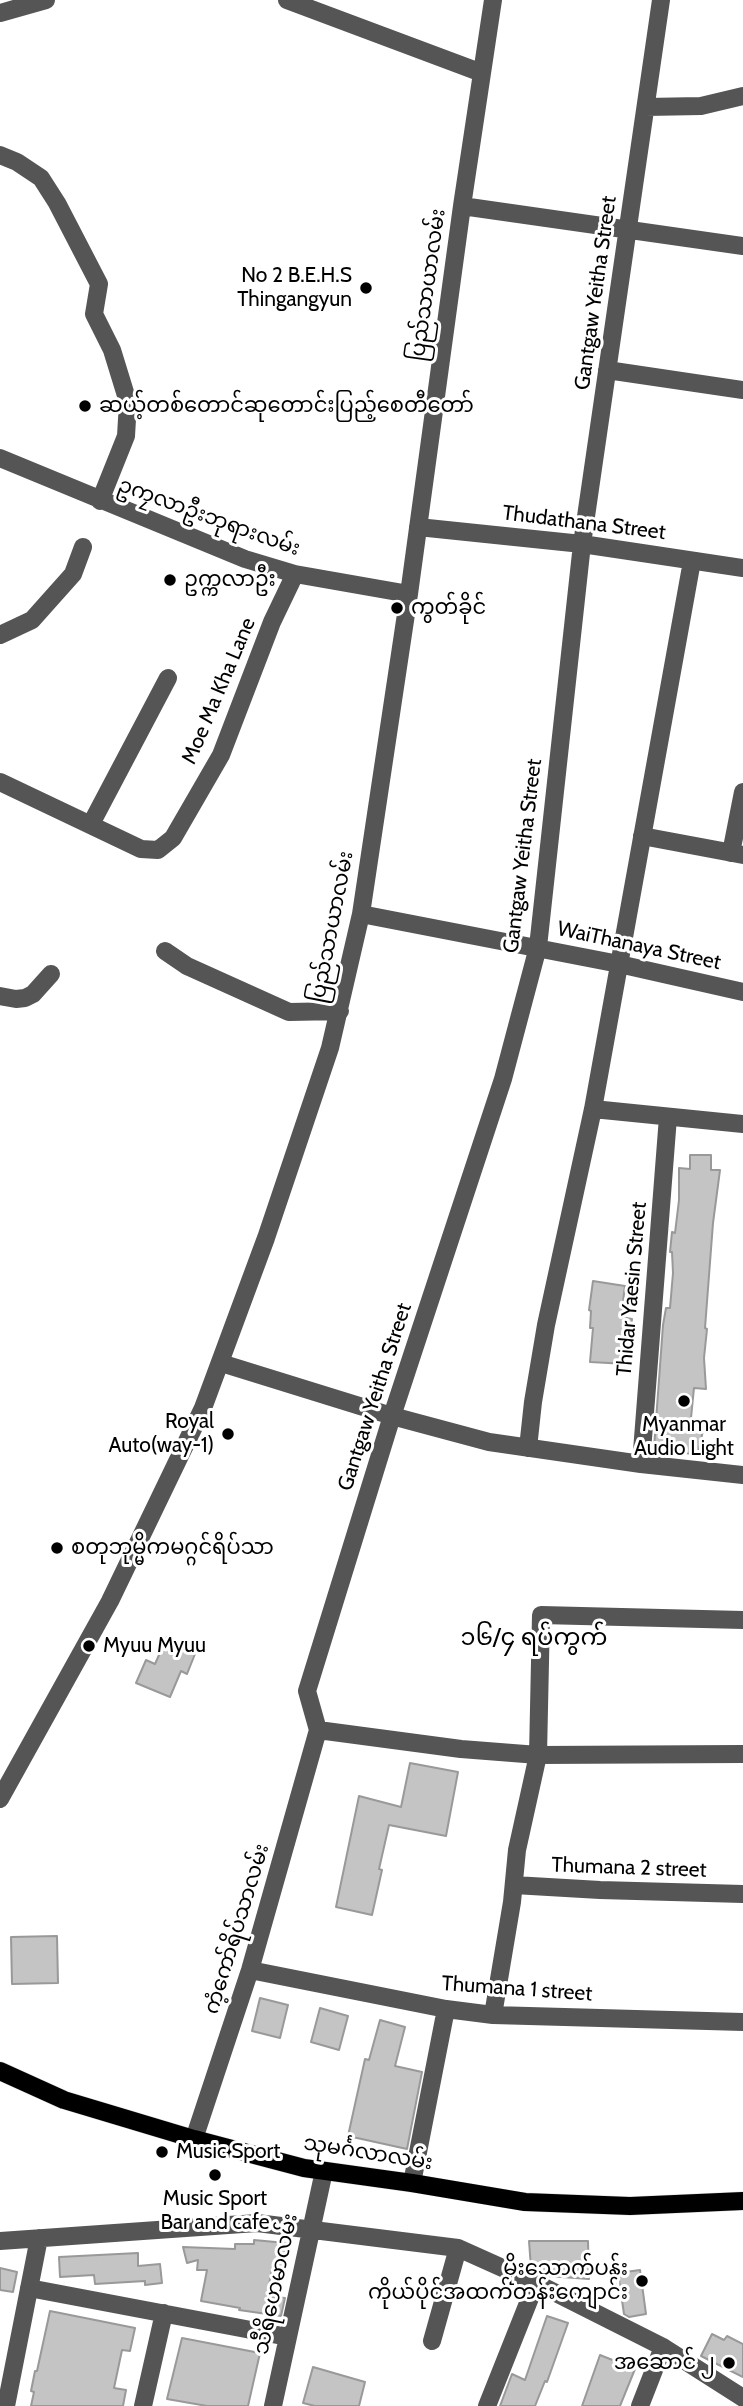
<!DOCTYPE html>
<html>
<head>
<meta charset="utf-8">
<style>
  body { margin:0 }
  canvas { display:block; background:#fff }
</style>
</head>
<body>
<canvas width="743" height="2406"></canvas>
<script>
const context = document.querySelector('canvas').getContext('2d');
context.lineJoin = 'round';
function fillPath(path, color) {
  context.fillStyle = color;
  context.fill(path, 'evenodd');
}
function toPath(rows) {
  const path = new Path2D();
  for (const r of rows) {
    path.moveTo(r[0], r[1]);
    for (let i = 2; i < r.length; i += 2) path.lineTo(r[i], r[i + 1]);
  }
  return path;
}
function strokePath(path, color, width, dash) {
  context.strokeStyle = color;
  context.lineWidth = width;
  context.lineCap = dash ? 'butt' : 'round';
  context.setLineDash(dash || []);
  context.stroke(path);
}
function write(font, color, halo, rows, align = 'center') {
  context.font = font + ' Cabin,"Noto Sans Myanmar",sans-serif';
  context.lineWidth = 6;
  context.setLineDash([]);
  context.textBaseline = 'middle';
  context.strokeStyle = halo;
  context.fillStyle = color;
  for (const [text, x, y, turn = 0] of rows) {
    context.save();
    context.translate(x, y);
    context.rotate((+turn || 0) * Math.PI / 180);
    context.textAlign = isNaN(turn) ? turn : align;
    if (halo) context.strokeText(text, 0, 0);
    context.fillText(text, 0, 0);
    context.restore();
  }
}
const building = toPath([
  [690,1155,711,1155,711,1170,720,1170,713,1223,705,1328,707,1329,704,1358,706,1389,694,1388,690,1428,703,1430,698,1455,654,1448,663,1325,666,1308,670,1308,673,1273,672,1252,670,1252,672,1232,675,1233,679,1200,679,1168,690,1169,690,1155],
  [593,1281,625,1286,621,1317,632,1319,627,1364,590,1362,593,1328,590,1328,591,1311,589,1310,593,1281],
  [167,1637,197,1649,187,1674,181,1671,170,1697,136,1683,146,1660,155,1664,167,1637],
  [410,1763,458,1772,446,1836,389,1825,379,1869,382,1870,372,1915,336,1907,359,1796,401,1807,410,1763],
  [57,1936,58,1983,12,1984,11,1937,57,1936],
  [260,1998,288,2005,280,2038,252,2031,260,1998],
  [320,2008,348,2016,339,2050,311,2042,320,2008],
  [380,2020,405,2027,395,2066,422,2072,407,2149,348,2136,365,2059,369,2060,380,2020],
  [254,2240,286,2243,283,2270,272,2269,267,2296,285,2298,281,2316,239,2310,240,2308,201,2301,207,2270,197,2270,198,2260,187,2263,183,2247,235,2249,235,2244,254,2244,254,2240],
  [529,2241,588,2241,589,2279,548,2276,531,2268,529,2241],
  [138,2253,138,2266,160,2264,162,2283,145,2285,145,2281,95,2284,94,2275,60,2277,59,2257,138,2253],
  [0,2268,17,2272,13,2292,0,2290,0,2268],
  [640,2270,646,2314,629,2317,624,2314,618,2273,640,2270],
  [50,2311,135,2328,130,2351,122,2350,114,2388,126,2390,123,2406,31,2406,34,2392,31,2391,35,2371,37,2371,50,2311],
  [547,2316,568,2323,547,2382,545,2381,535,2406,500,2406,512,2374,525,2380,547,2316],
  [712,2334,724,2340,727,2336,743,2344,743,2377,701,2356,712,2334],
  [182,2338,260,2353,248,2406,207,2406,167,2399,182,2338],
  [600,2355,635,2369,620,2406,582,2406,600,2355],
  [313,2367,365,2382,359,2406,315,2406,303,2403,313,2367]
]);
fillPath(building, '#c4c4c4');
strokePath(building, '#999', 2);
const major = toPath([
  [0,2071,64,2100,194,2139,304,2168,412,2183,525,2202,630,2206,743,2201]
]);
strokePath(major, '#dbdbdb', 19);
strokePath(toPath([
  [287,0,482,73],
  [0,13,46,0],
  [646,107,701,106,743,96],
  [0,155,17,162,41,178,57,203,99,284,94,314,112,350,128,402,126,436,100,501],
  [462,206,743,246],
  [607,370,743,390],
  [0,458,245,559,295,574,409,594],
  [418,527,582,544,743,568],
  [0,635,32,620,73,574,83,547],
  [0,782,141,849,158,850,173,838,221,755,272,622,295,574],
  [91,824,168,678],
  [642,836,743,855],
  [731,853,743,792],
  [361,914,619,964,743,992],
  [165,951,187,966,289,1012,340,1011],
  [0,996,16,999,25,998,33,994,51,974],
  [593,1109,743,1124],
  [221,1363,392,1416,489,1442,641,1464,743,1475],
  [528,1448,533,1402,546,1325,593,1109,692,561],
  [641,1464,668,1117],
  [318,1730,307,1691,392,1416,503,1079,538,947,582,544,661,0],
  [318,1730,461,1749,538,1755,743,1754],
  [0,1799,110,1601,203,1408,266,1238,330,1048,361,914,409,594,462,206,493,0],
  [514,1885,600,1890,743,1894],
  [250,1970,446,2009,493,2015,743,2022],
  [493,2015,512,1902,517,1850,538,1755,541,1615,743,1620],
  [194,2139,250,1970,318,1730],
  [412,2183,446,2009],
  [0,2241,257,2223,458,2248,536,2283,663,2347,743,2398],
  [29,2288,288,2337],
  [432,2341,458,2248],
  [6,2406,39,2238],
  [143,2406,164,2313],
  [273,2406,324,2171],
  [487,2406,536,2283],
  [640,2406,663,2347]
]), '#555', 18);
strokePath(major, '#000', 18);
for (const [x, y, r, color] of [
  [366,288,7,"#000"],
  [85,406,7,"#000"],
  [170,580,7,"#000"],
  [397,608,7,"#000"],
  [684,1401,7,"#000"],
  [228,1434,7,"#000"],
  [57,1548,7,"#000"],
  [89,1646,7,"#000"],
  [162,2152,7,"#000"],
  [215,2175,7,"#000"],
  [642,2281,7,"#000"],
  [729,2363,7,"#000"]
]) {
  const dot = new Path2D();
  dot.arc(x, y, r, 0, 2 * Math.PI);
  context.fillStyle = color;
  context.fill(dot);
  strokePath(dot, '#fff', 2.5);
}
write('21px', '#000', '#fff', [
  ["No 2 B.E.H.S",352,276,"right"],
  ["Thingangyun",352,300,"right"],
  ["ဆယ့်တစ်တောင်ဆုတောင်းပြည့်စေတီတော်",99,406],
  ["ဥက္ကလာဦး",184,580],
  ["ကွတ်ခိုင်",411,608],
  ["Royal",214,1422,"right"],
  ["Auto(way-1)",214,1446,"right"],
  ["Myanmar",684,1425,"center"],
  ["Audio Light",684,1449,"center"],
  ["စတုဘုမ္မိကမဂ္ဂင်ရိပ်သာ",71,1548],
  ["Myuu Myuu",103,1646],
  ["Music Sport",176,2152],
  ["Music Sport",215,2199,"center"],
  ["Bar and cafe",215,2223,"center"],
  ["မိုးသောက်ပန်း",628,2269,"right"],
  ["ကိုယ်ပိုင်အထက်တန်းကျောင်း",628,2293,"right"],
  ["အဆောင် ၂",715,2363,"right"]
], 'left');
write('21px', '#000', '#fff', [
  ["ပြည်သာယာလမ်း",428,285,-82],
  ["Gantgaw Yeitha Street",596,293,-82],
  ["ဥကၠလာဦးဘုရားလမ်း",209,517,20],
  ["Thudathana Street",584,523,7],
  ["Moe Ma Kha Lane",219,691,-67],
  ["Gantgaw Yeitha Street",523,856,-83],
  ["ပြည်သာယာလမ်း",332,927,-79],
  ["WaiThanaya Street",639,946,12],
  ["Thidar Yaesin Street",632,1289,-85],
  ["Gantgaw Yeitha Street",375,1397,-72],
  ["Thumana 2 street",629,1868,2],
  ["ကံ့ကော်ရိပ်သာလမ်း",237,1929,-73],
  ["Thumana 1 street",517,1989,4],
  ["သုမင်္ဂလာလမ်း",368,2153,9],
  ["သီရိဟေမာလမ်း",276,2284,-78]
]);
write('24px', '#000', '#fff', [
  ["၁၆/၄ ရပ်ကွက်",534,1638]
]);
</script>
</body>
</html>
